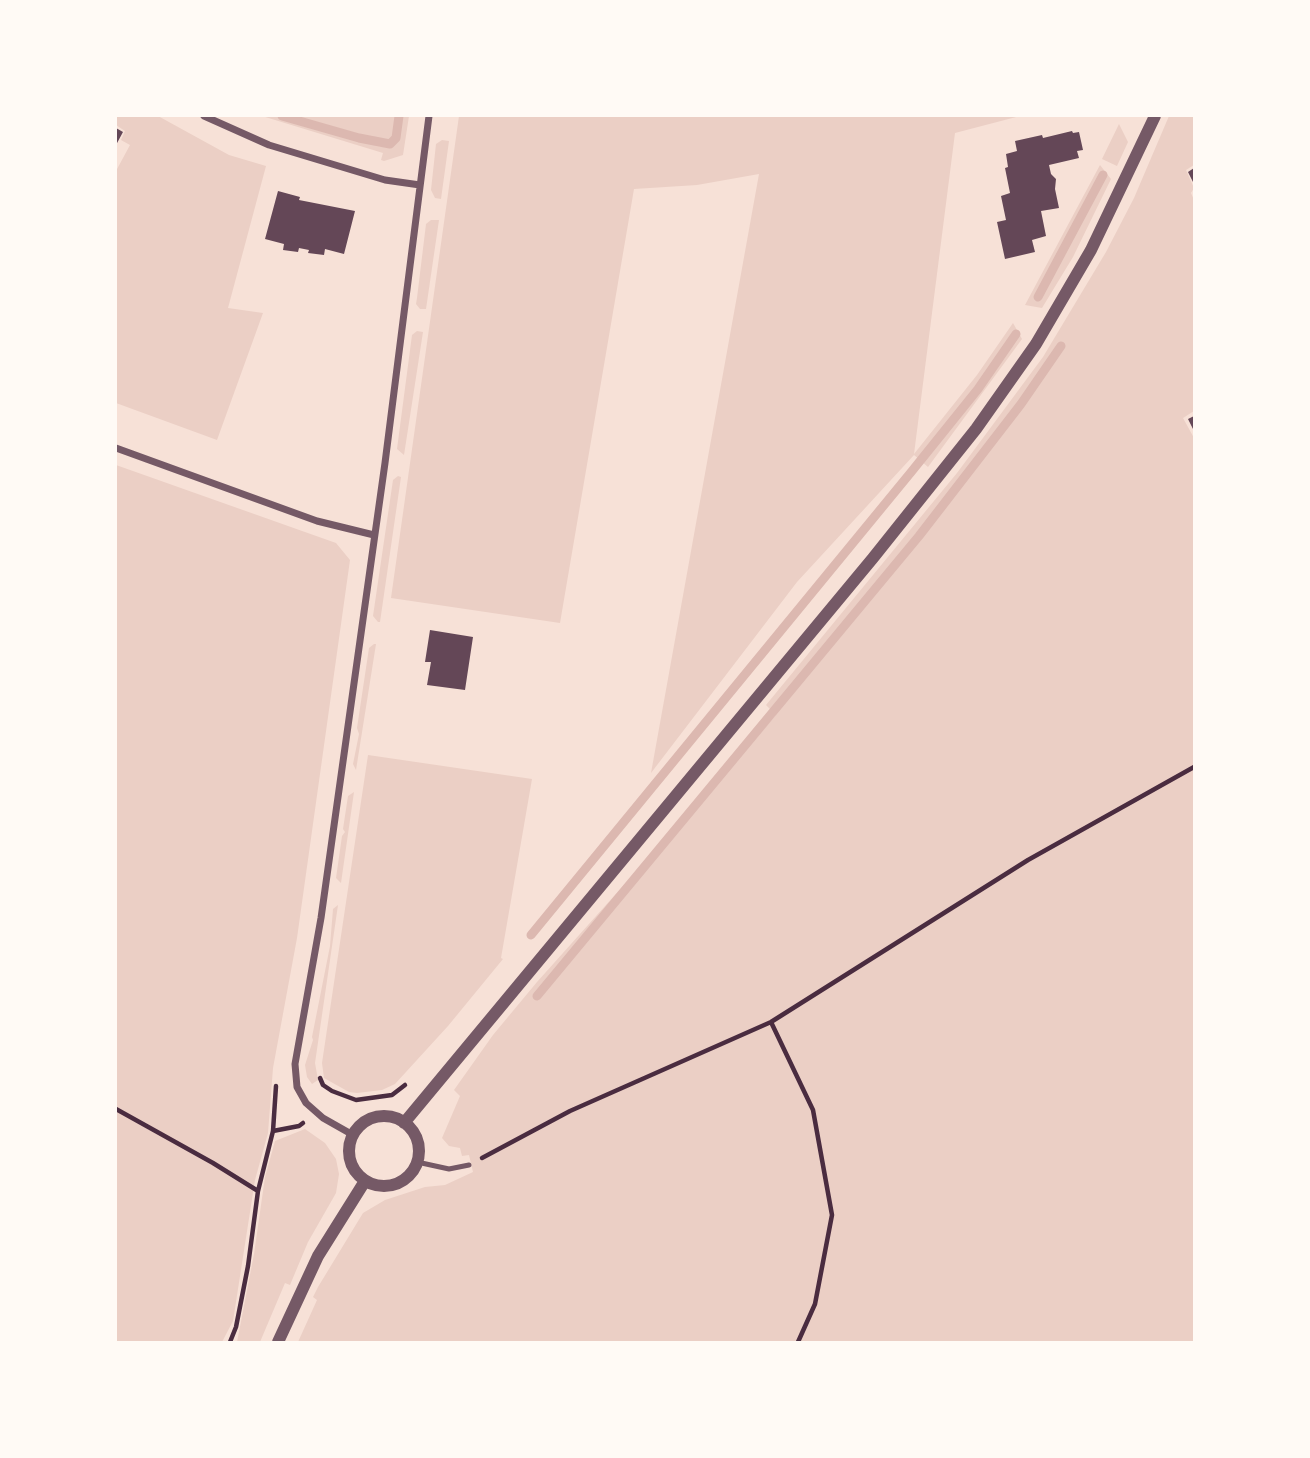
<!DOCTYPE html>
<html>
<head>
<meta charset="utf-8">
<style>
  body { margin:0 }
  #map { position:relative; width:1310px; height:1458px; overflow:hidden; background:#f7e1d7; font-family:Signika,sans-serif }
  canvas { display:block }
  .frame { position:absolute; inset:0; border:117px solid #fffaf5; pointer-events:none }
</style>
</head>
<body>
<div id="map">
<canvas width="1310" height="1458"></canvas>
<div class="frame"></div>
</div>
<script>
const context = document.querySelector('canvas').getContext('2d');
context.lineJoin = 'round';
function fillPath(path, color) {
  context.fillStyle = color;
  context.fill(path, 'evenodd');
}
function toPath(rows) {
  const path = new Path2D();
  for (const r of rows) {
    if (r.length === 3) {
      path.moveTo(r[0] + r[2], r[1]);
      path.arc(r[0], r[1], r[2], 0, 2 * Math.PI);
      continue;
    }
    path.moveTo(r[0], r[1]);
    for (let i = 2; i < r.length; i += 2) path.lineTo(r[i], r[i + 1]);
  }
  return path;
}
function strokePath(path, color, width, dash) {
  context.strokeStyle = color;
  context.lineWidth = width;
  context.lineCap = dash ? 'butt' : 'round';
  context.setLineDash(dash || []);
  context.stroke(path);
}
fillPath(toPath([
  [116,116,158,116,229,155,266,166,228,308,263,313,217,440,116,403,116,171,130,145,121,140,125,131,116,125],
  [262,116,409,116,403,155,384,161,381,160,383,153],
  [459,116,1020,116,955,133,914,454,977,375,1013,323,1022,339,928,467,914,455,797,582,651,773,759,174,697,185,634,189,560,623,391,598],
  [1169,116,1194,116,1194,165,1186,170,1194,188,1191,193,1194,200,1194,411,1183,418,1194,438,1194,1342,298,1342,317,1300,313,1297,318,1287,363,1213,385,1200,425,1187,445,1185,473,1172,469,1155,462,1156,460,1148,449,1146,442,1138,460,1096,454,1090,493,1035,537,982,776,715,766,705,957,473,1043,357,1106,252,1134,198],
  [1119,124,1128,142,1117,166,1102,159],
  [442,140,449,141,441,199,435,198,431,190,436,144],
  [1100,165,1111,179,1073,257,1042,308,1025,305],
  [431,220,439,220,426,309,420,309,416,304,417,298,426,224],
  [417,331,423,332,404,455,397,449,412,335],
  [116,465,336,543,350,560,297,938,273,1068,268,1133,255,1180,233,1321,222,1342,116,1342],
  [398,476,401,477,380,622,378,622,373,616,393,480],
  [374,644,376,644,356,770,353,764,359,734,357,728,369,648],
  [368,755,532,779,501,958,503,959,448,1026,395,1084,382,1090,357,1093,349,1092,324,1078,322,1063],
  [354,792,341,883,336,878,342,836,345,832,343,829,348,796],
  [338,905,315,1063,318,1080,312,1084,307,1077,305,1065,313,1040,312,1037,330,946,333,909],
  [305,1129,325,1143,336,1159,339,1174,336,1193,308,1242,290,1285,285,1283,260,1342,237,1342,254,1254,265,1177,275,1141]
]), '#ebcfc5');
strokePath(toPath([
  [282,116,359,138,390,144,396,138,399,116],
  [1038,297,1103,175],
  [531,935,912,471,978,389,1016,334],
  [537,996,919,536,1021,404,1061,346]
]), '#dcb8b0', 9);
fillPath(toPath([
  [116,128,123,132,116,145],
  [1072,131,1073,133,1079,132,1083,150,1077,151,1079,158,1049,165,1051,174,1056,179,1055,189,1059,208,1041,211,1046,236,1032,240,1035,252,1005,259,997,222,1006,220,1001,196,1010,193,1005,168,1008,167,1006,154,1017,151,1015,141,1042,135,1043,138],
  [1194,168,1194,184,1188,172],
  [278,191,300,197,299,200,355,211,344,254,325,249,324,255,308,253,309,250,299,248,298,252,283,250,284,244,265,239],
  [1194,416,1194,431,1188,419],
  [430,630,473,637,465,690,427,685,431,662,425,662]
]), '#644757');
strokePath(toPath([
  [771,1022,813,1110,832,1215,815,1304,798,1342],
  [320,1078,323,1085,332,1091,356,1100,392,1095,405,1085],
  [116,1109,213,1163,258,1191],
  [273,1131,299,1126,303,1123],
  [482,1158,570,1111,771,1022,1028,860,1194,767],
  [230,1342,236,1327,248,1266,258,1191,273,1131,276,1086]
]), '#4a2c40', 4.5);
strokePath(toPath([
  [417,1162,449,1169,469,1165]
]), '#755966', 5);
strokePath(toPath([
  [204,116,269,145,385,180,420,185],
  [116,448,317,521,374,535],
  [353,1135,323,1118,306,1103,297,1087,295,1064,321,918,385,463,429,116]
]), '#755966', 7);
strokePath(toPath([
  [384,1151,35],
  [404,1123,873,558,976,429,1036,344,1091,250,1155,116],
  [278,1342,318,1256,365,1181]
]), '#755966', 12);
</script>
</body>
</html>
